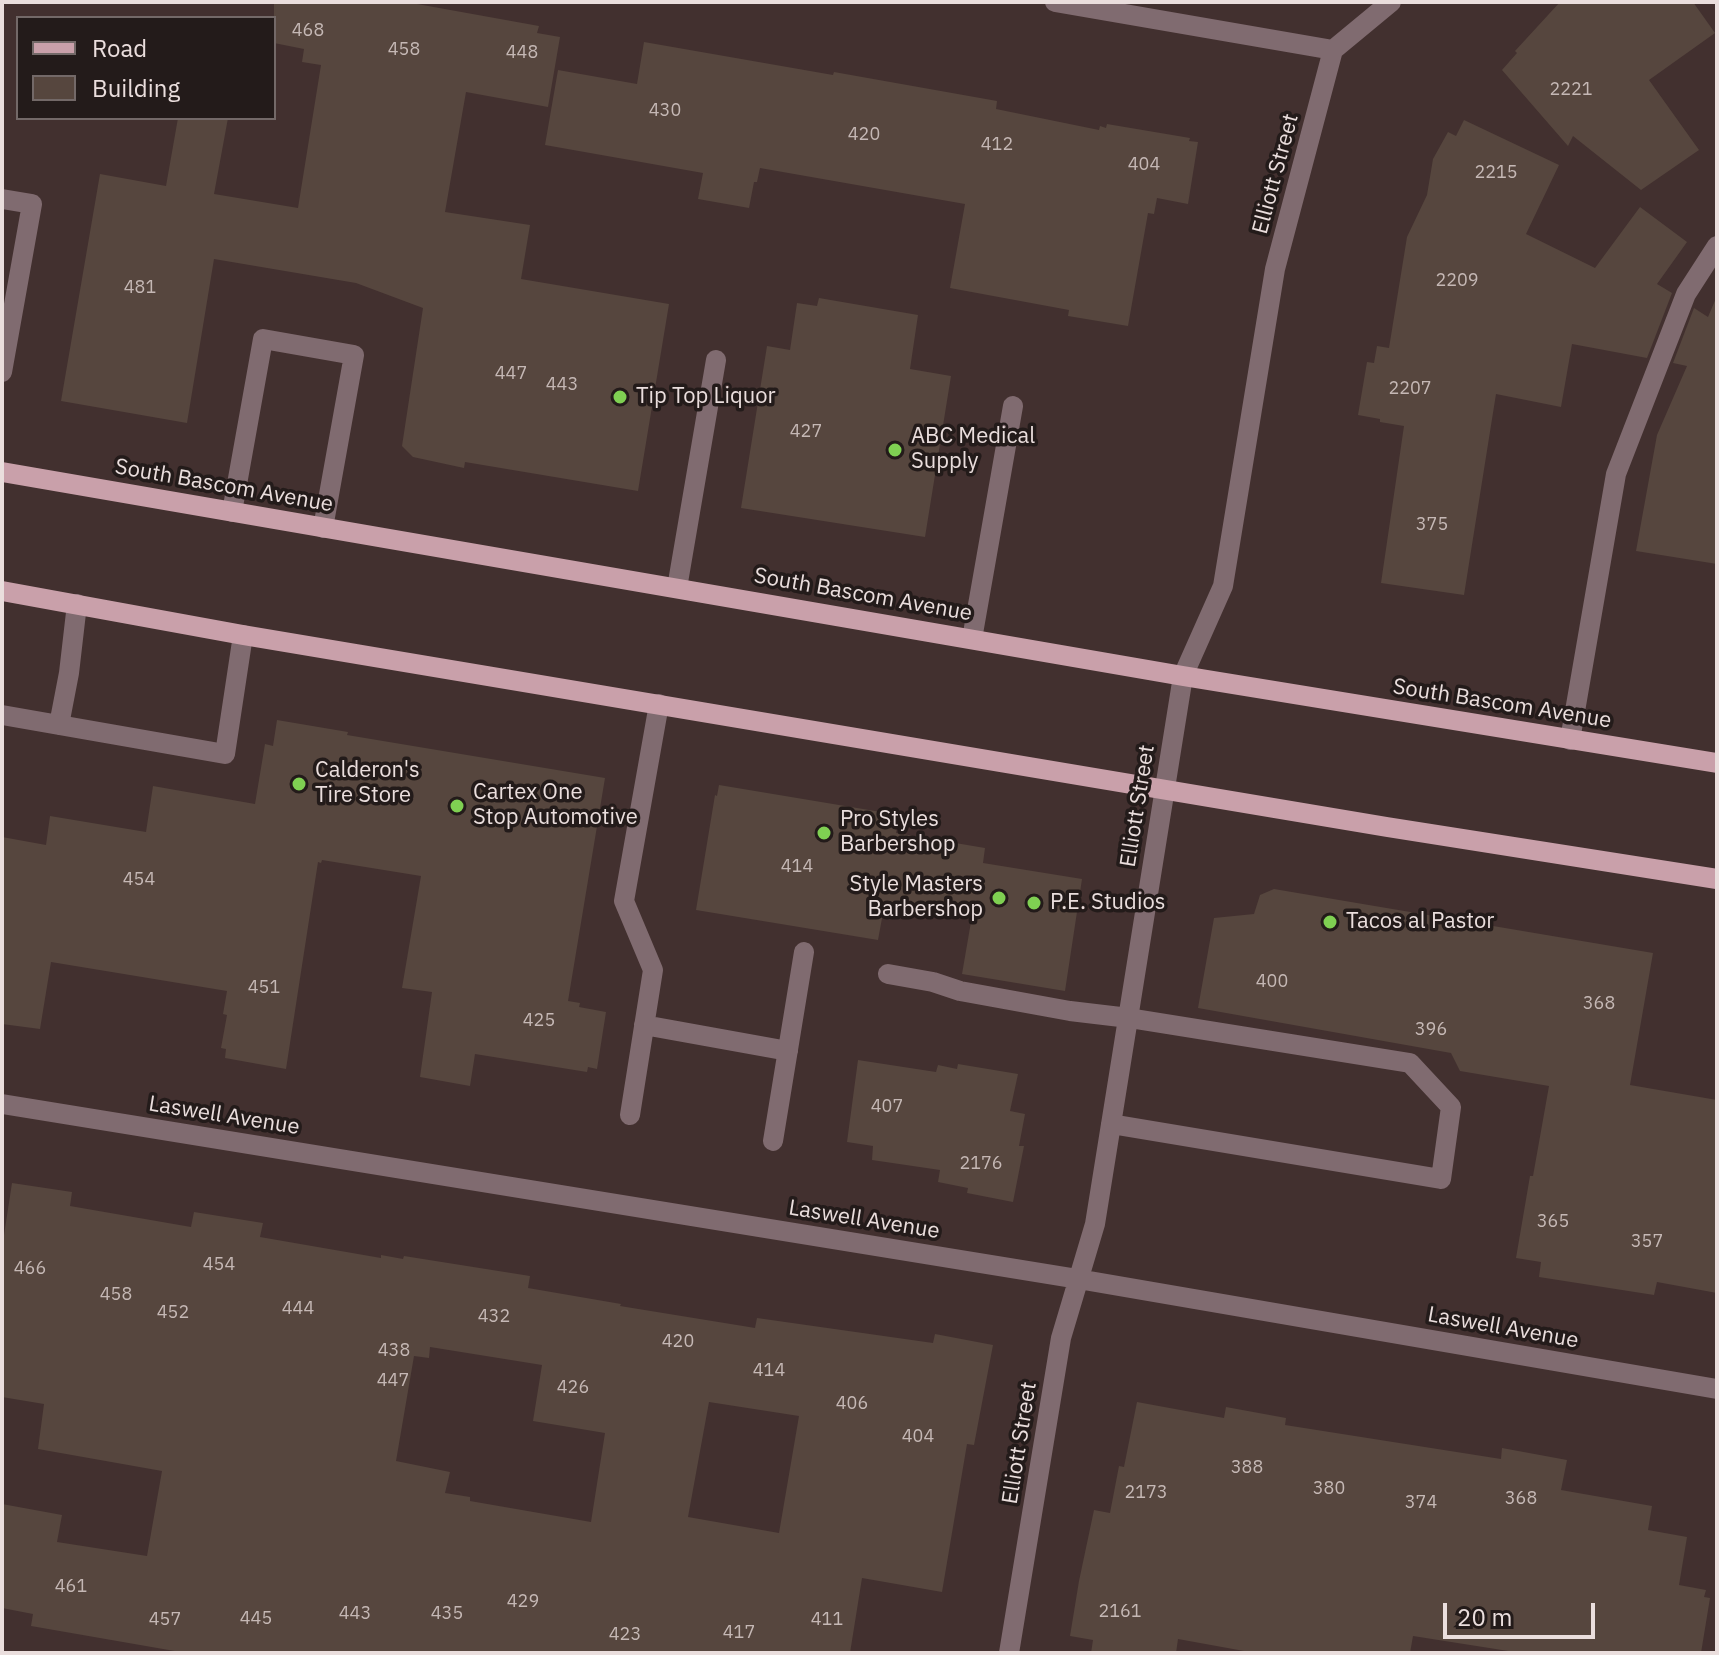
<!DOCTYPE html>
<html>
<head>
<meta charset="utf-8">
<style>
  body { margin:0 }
  #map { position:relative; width:1719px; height:1655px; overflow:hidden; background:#42302f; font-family:"IBM Plex Sans",sans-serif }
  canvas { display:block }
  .frame { position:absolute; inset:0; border:4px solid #eadedd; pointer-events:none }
  .legend { position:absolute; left:16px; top:16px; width:260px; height:104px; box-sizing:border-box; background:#231b1a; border:2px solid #736968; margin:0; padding:10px 14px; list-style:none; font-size:24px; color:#eadedd }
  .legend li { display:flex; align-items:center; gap:16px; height:40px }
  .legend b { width:40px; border:2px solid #736968 }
  .scale { position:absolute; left:1443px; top:1603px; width:152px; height:36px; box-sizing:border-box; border:4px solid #eadedd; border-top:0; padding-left:10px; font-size:24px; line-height:28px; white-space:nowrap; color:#eadedd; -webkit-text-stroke:6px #231b1a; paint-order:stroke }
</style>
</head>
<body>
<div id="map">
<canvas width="1719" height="1655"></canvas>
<div class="frame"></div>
<ul class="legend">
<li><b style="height:10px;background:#c9a0aa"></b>Road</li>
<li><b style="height:22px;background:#56463e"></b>Building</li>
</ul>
<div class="scale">20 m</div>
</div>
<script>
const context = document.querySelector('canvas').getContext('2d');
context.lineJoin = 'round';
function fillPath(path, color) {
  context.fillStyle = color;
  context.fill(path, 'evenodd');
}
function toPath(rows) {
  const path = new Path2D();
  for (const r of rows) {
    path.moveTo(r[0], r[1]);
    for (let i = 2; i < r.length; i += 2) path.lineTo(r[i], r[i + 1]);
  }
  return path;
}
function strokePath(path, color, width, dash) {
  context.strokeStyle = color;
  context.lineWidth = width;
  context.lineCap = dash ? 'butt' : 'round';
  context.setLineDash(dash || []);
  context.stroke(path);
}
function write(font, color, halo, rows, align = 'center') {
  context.font = font + ' "IBM Plex Sans",sans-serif';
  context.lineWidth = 7;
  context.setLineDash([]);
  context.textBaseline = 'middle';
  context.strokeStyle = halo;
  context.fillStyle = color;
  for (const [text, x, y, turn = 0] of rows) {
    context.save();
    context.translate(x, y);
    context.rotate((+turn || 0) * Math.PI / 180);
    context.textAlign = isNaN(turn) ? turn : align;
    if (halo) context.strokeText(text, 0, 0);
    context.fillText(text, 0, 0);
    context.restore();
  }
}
fillPath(toPath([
  [274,2,406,2,539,26,537,33,560,37,548,107,466,92,445,212,530,225,521,279,669,304,638,491,465,462,464,468,413,457,402,446,423,308,356,283,214,259,187,423,61,401,100,174,166,186,178,118,228,118,214,194,298,208,321,65,302,62,304,49,274,43],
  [1560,2,1693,2,1715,33,1649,80,1699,150,1641,190,1573,136,1568,146,1502,70,1517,53,1515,51],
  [644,42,833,75,834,72,997,101,996,109,1099,130,1100,126,1106,128,1107,124,1190,138,1189,141,1198,142,1188,204,1157,198,1154,214,1148,213,1128,326,1068,316,1069,310,950,288,965,204,760,168,757,182,754,182,749,208,698,199,703,173,545,145,558,70,637,84],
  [1464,120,1559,165,1526,234,1595,268,1640,207,1687,242,1657,284,1672,293,1647,358,1572,344,1561,407,1496,394,1464,595,1381,583,1404,426,1380,422,1380,419,1358,415,1367,362,1374,363,1377,346,1389,348,1407,237,1427,195,1433,159,1448,132,1456,136],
  [1717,296,1717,564,1636,551,1657,435,1687,366,1673,363,1694,308,1708,317],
  [819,298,918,315,910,369,951,376,925,537,741,508,767,346,790,350,797,303,817,306],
  [277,720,348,732,347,735,605,778,568,1001,580,1003,579,1007,606,1012,597,1069,588,1067,587,1072,475,1054,470,1086,420,1077,432,992,402,988,421,876,322,860,321,863,318,862,286,1069,225,1058,226,1049,221,1048,227,1015,223,1014,227,991,51,962,40,1029,2,1024,2,837,46,845,50,816,146,832,153,786,255,804,265,744,273,746],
  [719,785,899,815,896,833,985,848,983,863,1082,879,1065,991,962,974,972,916,885,902,878,940,696,910,715,795,717,796],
  [1274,889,1653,953,1630,1085,1717,1100,1717,1293,1657,1282,1654,1295,1539,1277,1541,1262,1516,1258,1530,1176,1533,1176,1549,1086,1460,1071,1451,1053,1198,1008,1214,918,1254,914,1260,895],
  [858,1060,936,1072,938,1065,957,1069,958,1064,1018,1074,1010,1111,1025,1114,1019,1146,1024,1146,1013,1202,967,1193,968,1188,938,1182,940,1170,872,1160,873,1146,847,1142],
  [12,1183,72,1192,70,1206,191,1227,194,1212,263,1223,260,1237,381,1258,381,1255,403,1259,404,1256,530,1276,528,1288,621,1304,620,1306,743,1326,755,1328,757,1318,933,1343,935,1334,993,1345,974,1445,967,1444,942,1592,862,1578,850,1653,186,1653,31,1626,33,1614,2,1608,2,1504,62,1515,57,1542,147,1556,162,1471,38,1449,44,1404,2,1397,2,1248],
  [430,1347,542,1365,533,1421,605,1433,591,1522,470,1501,470,1497,445,1493,450,1472,396,1461,414,1356,429,1358],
  [709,1402,799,1416,779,1533,688,1517],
  [1137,1402,1224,1418,1226,1407,1286,1418,1285,1425,1501,1459,1502,1448,1567,1460,1561,1490,1652,1506,1648,1530,1687,1537,1679,1585,1706,1590,1704,1597,1710,1598,1701,1653,1521,1653,1413,1636,1410,1653,1255,1653,1178,1639,1176,1653,1091,1653,1093,1640,1070,1636,1079,1581,1094,1510,1110,1513,1119,1466,1124,1467]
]), '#56463e');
strokePath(toPath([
  [1055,2,1333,50],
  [2,199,32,204,2,372],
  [232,512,263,339,354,355,323,528],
  [677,588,716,360],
  [972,639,1013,406],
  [2,715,225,754,243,635],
  [59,725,69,673,77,604],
  [1570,740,1616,474,1686,294,1717,246],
  [888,974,933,982,960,991,1070,1011,1129,1018,1410,1063,1451,1107,1441,1179,1111,1124],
  [644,1025,788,1051],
  [2,1104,1078,1279,1717,1389],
  [630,1115,653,970,624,901,659,704],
  [773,1141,804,952],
  [1009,1653,1061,1338,1095,1224,1183,676,1223,586,1275,269,1333,50,1391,2]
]), '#806b70', 20);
strokePath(toPath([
  [2,472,1183,676,1717,763],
  [2,591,243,635,1387,827,1717,879]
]), '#c9a0aa', 20);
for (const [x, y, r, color] of [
  [620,397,8,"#7fd052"],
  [895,450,8,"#7fd052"],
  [299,784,8,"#7fd052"],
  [457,806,8,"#7fd052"],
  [824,833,8,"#7fd052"],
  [999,898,8,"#7fd052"],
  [1034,903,8,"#7fd052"],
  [1330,922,8,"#7fd052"]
]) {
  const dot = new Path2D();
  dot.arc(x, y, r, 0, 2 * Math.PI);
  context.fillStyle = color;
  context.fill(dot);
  strokePath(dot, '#231b1a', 3);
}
write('18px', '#c5b8b5', null, [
  ["468",308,31],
  ["458",404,50],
  ["448",522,53],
  ["2221",1571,90],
  ["430",665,111],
  ["420",864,135],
  ["412",997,145],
  ["404",1144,165],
  ["2215",1496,173],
  ["2209",1457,281],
  ["481",140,288],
  ["447",511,374],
  ["443",562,385],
  ["2207",1410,389],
  ["427",806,432],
  ["375",1432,525],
  ["414",797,867],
  ["454",139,880],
  ["400",1272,982],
  ["451",264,988],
  ["368",1599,1004],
  ["425",539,1021],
  ["396",1431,1030],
  ["407",887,1107],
  ["2176",981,1164],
  ["365",1553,1222],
  ["357",1647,1242],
  ["454",219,1265],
  ["466",30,1269],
  ["458",116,1295],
  ["444",298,1309],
  ["452",173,1313],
  ["432",494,1317],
  ["420",678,1342],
  ["438",394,1351],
  ["414",769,1371],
  ["447",393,1381],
  ["426",573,1388],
  ["406",852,1404],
  ["404",918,1437],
  ["388",1247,1468],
  ["380",1329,1489],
  ["2173",1146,1493],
  ["368",1521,1499],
  ["374",1421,1503],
  ["461",71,1587],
  ["429",523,1602],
  ["2161",1120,1612],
  ["443",355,1614],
  ["435",447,1614],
  ["445",256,1619],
  ["457",165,1620],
  ["411",827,1620],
  ["417",739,1633],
  ["423",625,1635]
]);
write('22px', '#eadedd', '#231b1a', [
  ["Elliott Street",1276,174,-75],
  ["South Bascom Avenue",224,486,10],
  ["South Bascom Avenue",863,595,10],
  ["South Bascom Avenue",1502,704,9],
  ["Elliott Street",1138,806,-81],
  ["Laswell Avenue",224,1116,9],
  ["Laswell Avenue",864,1220,9],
  ["Laswell Avenue",1503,1328,10],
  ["Elliott Street",1020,1443,-81]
]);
write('22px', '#eadedd', '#231b1a', [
  ["Tip Top Liquor",636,397],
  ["ABC Medical",911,437],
  ["Supply",911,462],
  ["Calderon's",315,771],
  ["Tire Store",315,796],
  ["Cartex One",473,793],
  ["Stop Automotive",473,818],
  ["Pro Styles",840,820],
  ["Barbershop",840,845],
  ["Style Masters",983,885,"right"],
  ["Barbershop",983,910,"right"],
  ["P.E. Studios",1050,903],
  ["Tacos al Pastor",1346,922]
], 'left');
</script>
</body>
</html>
